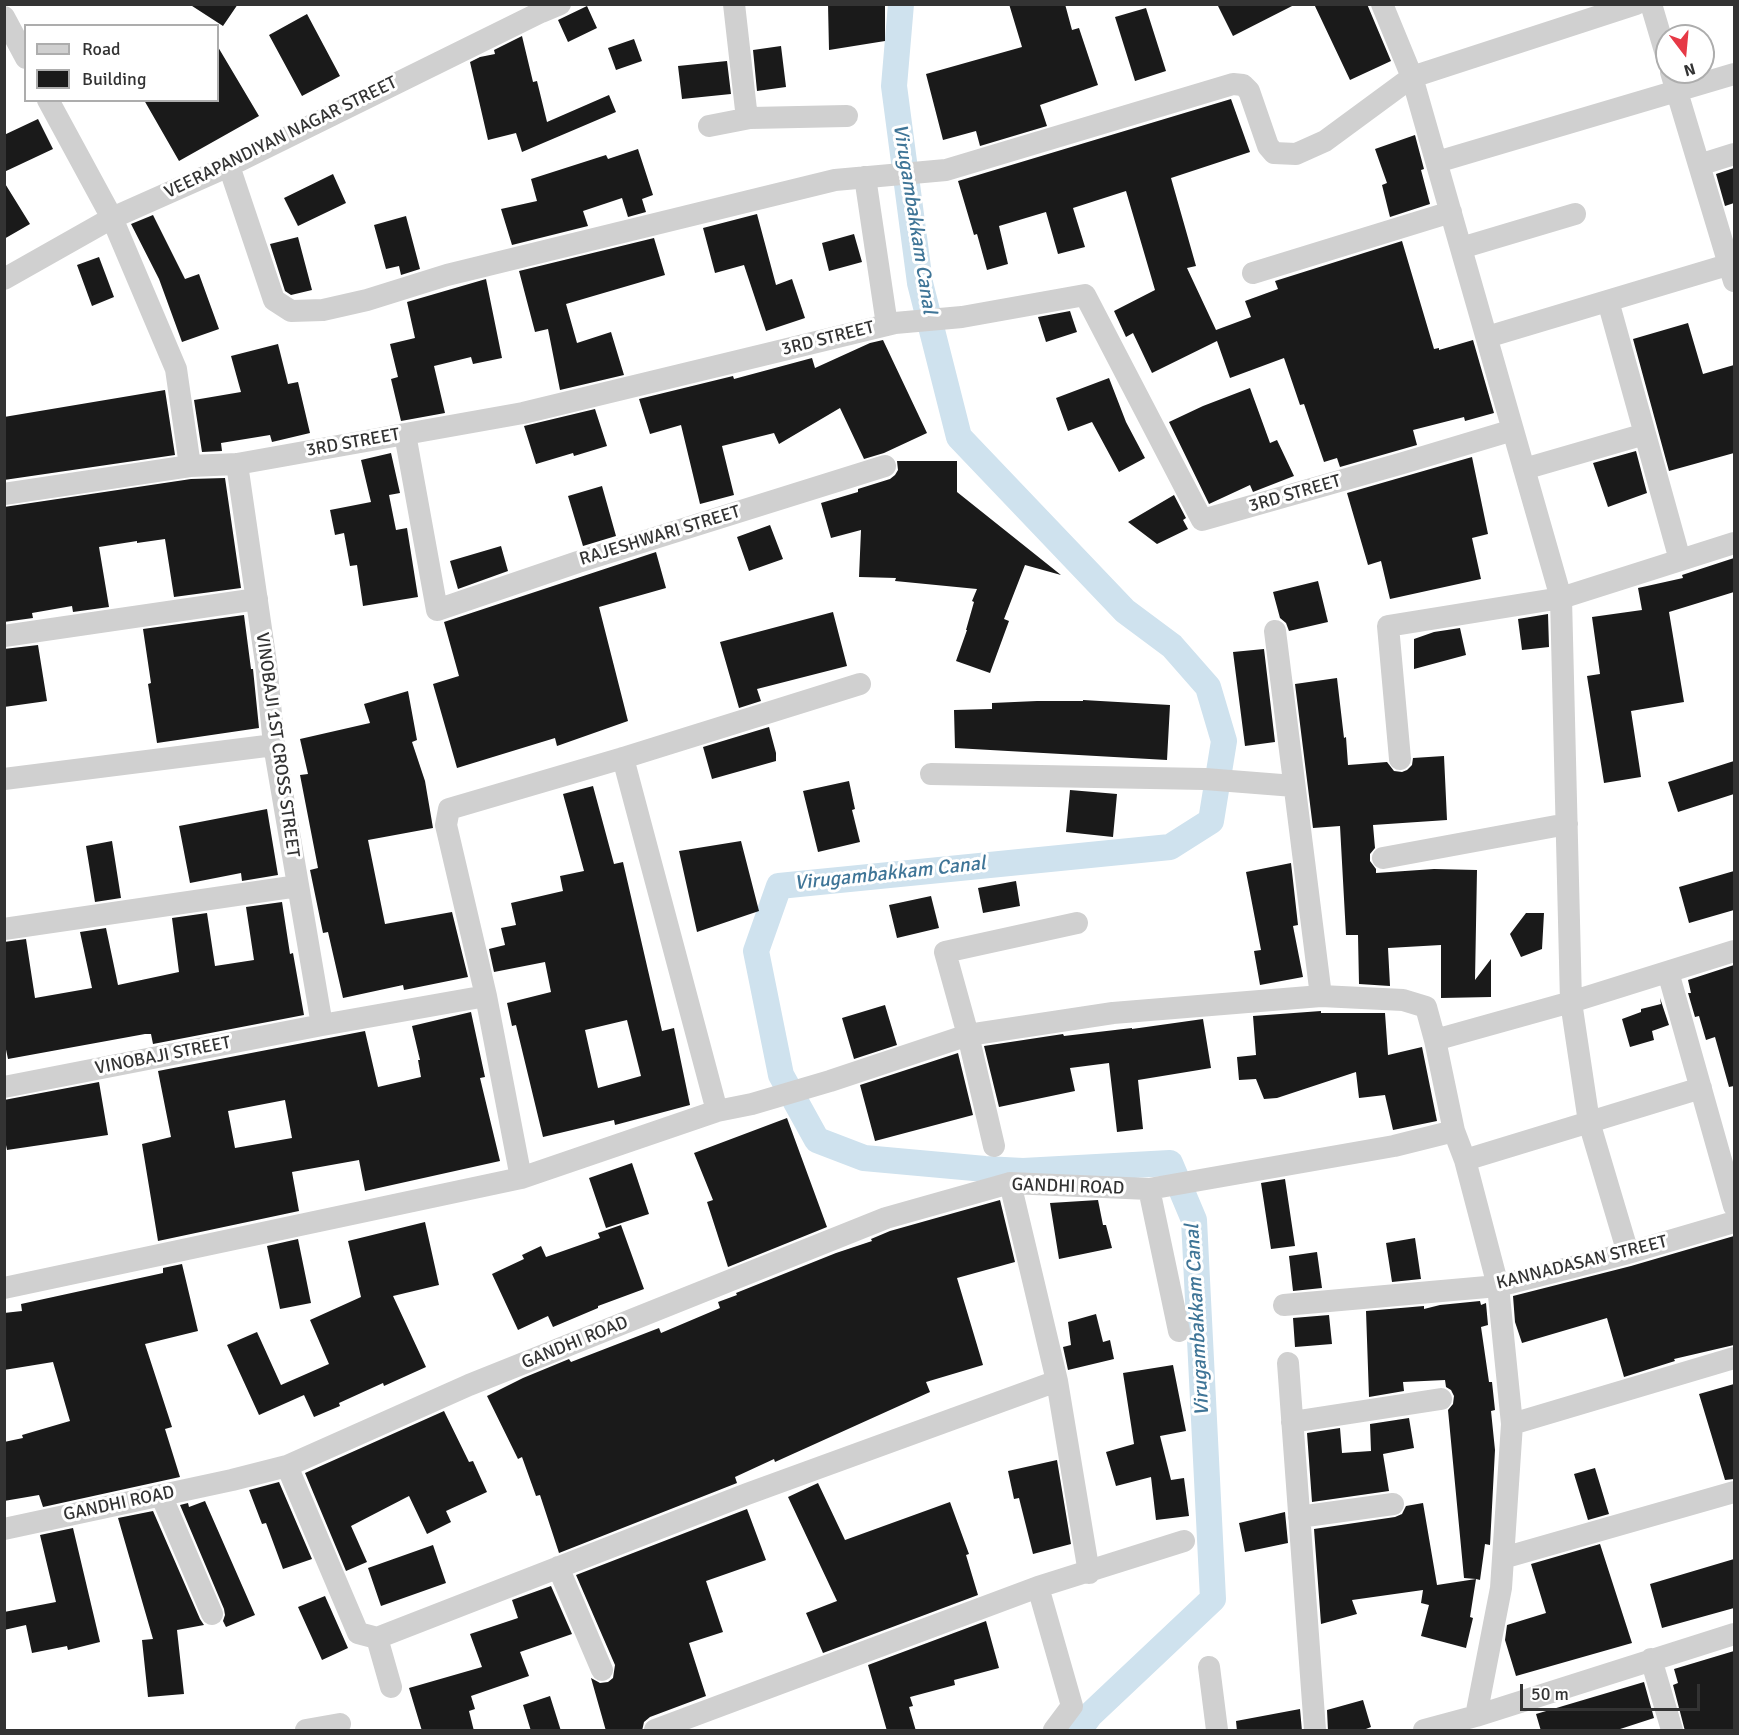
<!DOCTYPE html>
<html>
<head>
<meta charset="utf-8">
<style>
  body { margin:0 }
  #map { position:relative; width:1739px; height:1735px; overflow:hidden; background:#fff; font-family:Signika,sans-serif }
  canvas { display:block }
  .frame { position:absolute; inset:0; border:6px solid #333; pointer-events:none }
  .legend { position:absolute; left:24px; top:24px; width:195px; height:78px; box-sizing:border-box; background:#fff; border:2px solid #adadad; margin:0; padding:8px 10px; list-style:none; font-size:18px; color:#333 }
  .legend li { display:flex; align-items:center; gap:12px; height:30px }
  .legend b { width:30px; border:2px solid #adadad }
  .north { position:absolute; left:1655px; top:24px; width:60px; height:60px; box-sizing:border-box; background:#fff; border:2px solid #adadad; border-radius:50%; rotate:164deg; font-size:16px; font-weight:700; line-height:24px; text-align:center; color:#333 }
  .north::after { content:''; display:block; margin:auto; width:21px; height:27px; background:#e63946; clip-path:polygon(50% 0,100% 100%,50% 72%,0 100%) }
  .scale { position:absolute; left:1520px; top:1684px; width:180px; height:27px; box-sizing:border-box; border:3px solid #333; border-top:0; padding-left:8px; font-size:18px; line-height:21px; white-space:nowrap; color:#333; -webkit-text-stroke:4px #fff; paint-order:stroke }
</style>
</head>
<body>
<div id="map">
<canvas width="1739" height="1735"></canvas>
<div class="frame"></div>
<ul class="legend">
<li><b style="height:8px;background:#d0d0d0"></b>Road</li>
<li><b style="height:16px;background:#1a1a1a"></b>Building</li>
</ul>
<div class="north">N</div>
<div class="scale">50 m</div>
</div>
<script>
const context = document.querySelector('canvas').getContext('2d');
context.lineJoin = 'round';
function toPath(rows) {
  const path = new Path2D();
  for (const r of rows) {
    path.moveTo(r[0], r[1]);
    for (let i = 2; i < r.length; i += 2) path.lineTo(r[i], r[i + 1]);
  }
  return path;
}
function strokePath(path, color, width, dash) {
  context.strokeStyle = color;
  context.lineWidth = width;
  context.lineCap = dash ? 'butt' : 'round';
  context.setLineDash(dash || []);
  context.stroke(path);
}
function fillPath(path, color) {
  context.fillStyle = color;
  context.fill(path, 'evenodd');
}
function write(font, color, halo, rows, align = 'center') {
  context.font = font + ' Signika,sans-serif';
  context.lineWidth = 6;
  context.setLineDash([]);
  context.textBaseline = 'middle';
  context.strokeStyle = halo;
  context.fillStyle = color;
  for (const [text, x, y, turn = 0] of rows) {
    context.save();
    context.translate(x, y);
    context.rotate((+turn || 0) * Math.PI / 180);
    context.textAlign = isNaN(turn) ? turn : align;
    if (halo) context.strokeText(text, 0, 0);
    context.fillText(text, 0, 0);
    context.restore();
  }
}
strokePath(toPath([
  [901,4,894,86,920,283,959,437,1125,611,1172,646,1208,687,1224,741,1211,821,1170,847,779,886,756,951,781,1075,817,1140,864,1158,985,1169,1023,1171,1170,1163,1194,1220,1213,1599,1090,1715,1079,1730]
]), '#cfe2ee', 26);
fillPath(toPath([
  [189,4,238,4,223,26],
  [828,4,885,4,885,41,829,50],
  [1009,4,1065,4,1072,30,1079,28,1098,85,1040,105,1047,126,980,146,976,131,943,140,926,74,1022,47],
  [1217,4,1296,4,1233,36],
  [1314,4,1367,4,1391,61,1350,80],
  [587,6,597,28,568,42,558,20],
  [1146,8,1166,71,1135,81,1115,17],
  [307,14,340,76,302,96,269,35],
  [522,36,533,82,537,81,547,122,609,95,616,112,522,152,516,133,488,140,470,62,480,57,495,54,494,50],
  [634,39,642,61,616,70,608,48],
  [781,46,786,87,757,91,753,50],
  [218,47,259,116,179,161,144,100,218,100],
  [727,61,731,94,682,99,678,66],
  [1231,99,1250,152,1171,178,1196,266,1187,268,1216,330,1251,317,1245,301,1278,289,1275,281,1402,241,1434,349,1439,348,1439,350,1473,340,1494,413,1465,421,1464,417,1413,430,1417,445,1340,467,1337,458,1324,462,1304,404,1300,405,1284,358,1230,378,1217,341,1152,373,1133,333,1126,337,1114,311,1155,290,1126,191,1073,208,1085,247,1058,254,1046,212,999,226,1008,264,987,270,977,234,974,235,958,181],
  [38,119,53,149,4,172,4,135],
  [1415,135,1424,169,1421,170,1430,204,1390,217,1382,185,1387,183,1375,149],
  [638,149,653,195,642,199,646,212,628,217,622,198,583,211,588,226,512,245,501,209,537,201,531,179,606,155,608,159],
  [1734,168,1734,203,1725,206,1716,174],
  [333,174,346,203,298,226,284,198],
  [4,182,30,224,4,239],
  [757,214,776,285,792,279,805,318,766,331,744,265,715,273,703,228],
  [153,215,185,279,199,274,219,329,182,342,159,279,131,224],
  [406,216,420,269,401,275,399,266,386,269,374,225],
  [854,234,862,262,829,271,822,243],
  [298,237,312,290,291,295,285,291,270,244],
  [654,238,665,275,566,304,577,343,611,332,624,375,560,390,548,329,535,332,519,271],
  [99,257,114,297,92,306,77,265],
  [486,279,502,358,473,364,471,357,434,366,445,413,401,421,391,379,398,377,390,344,415,338,407,302],
  [1070,311,1077,332,1046,342,1038,317],
  [1688,323,1703,374,1734,365,1734,453,1669,471,1633,339],
  [883,340,927,433,884,453,864,459,840,408,779,444,774,433,722,446,734,495,700,504,681,425,650,434,639,399,733,376,734,379,812,358,815,368,870,343],
  [278,344,288,384,298,382,310,433,272,442,270,435,221,443,222,451,202,452,194,400,241,392,231,356],
  [1109,378,1126,422,1145,458,1119,472,1092,422,1068,431,1056,398],
  [1250,388,1270,443,1277,440,1294,476,1253,492,1250,485,1209,504,1169,422,1203,406],
  [165,390,175,455,4,480,4,417],
  [595,409,607,446,574,456,573,453,536,464,524,426],
  [1636,451,1647,493,1608,507,1593,463],
  [391,453,400,493,389,495,396,530,407,528,418,597,363,606,357,565,350,566,344,533,335,535,330,510,371,502,361,460],
  [1472,457,1488,534,1472,538,1481,579,1390,599,1381,561,1368,565,1347,493],
  [897,461,957,461,957,492,1061,575,1025,565,1004,619,1009,621,990,673,956,661,967,630,966,630,974,602,972,601,977,589,895,581,896,578,859,577,861,530,831,538,821,503,858,492,858,489,890,479,895,475,898,470],
  [225,478,241,588,174,597,165,539,137,543,137,541,99,547,109,607,73,612,72,606,32,613,33,618,4,622,4,507,191,479],
  [602,486,616,536,583,546,568,496],
  [1174,495,1186,518,1183,520,1188,529,1157,544,1128,522],
  [770,525,783,559,749,571,737,537],
  [501,546,508,571,458,589,450,561],
  [656,552,666,588,599,607,628,721,557,746,555,738,457,768,433,684,459,676,444,622],
  [1734,558,1734,592,1669,612,1684,702,1631,711,1641,777,1604,783,1587,676,1600,674,1592,617,1642,610,1638,588,1683,578,1682,575],
  [1318,581,1328,622,1289,631,1286,623,1280,618,1273,592],
  [833,612,847,666,757,689,761,701,739,708,720,642],
  [1548,614,1549,647,1522,650,1518,619],
  [244,615,251,669,253,669,259,728,157,743,148,684,151,683,143,629],
  [1460,628,1466,655,1414,669,1414,639,1434,632],
  [38,645,47,701,4,707,4,649],
  [1264,649,1275,742,1245,746,1233,652],
  [1337,678,1344,738,1346,737,1348,765,1387,762,1394,771,1402,772,1407,770,1412,765,1413,758,1444,756,1447,820,1373,825,1375,848,1370,854,1370,861,1376,869,1376,873,1434,869,1477,870,1475,980,1491,959,1491,997,1441,998,1441,945,1388,948,1390,986,1359,984,1358,935,1346,935,1340,826,1313,828,1295,684],
  [408,691,417,740,412,742,425,781,433,828,368,840,385,924,452,912,468,977,404,990,403,985,343,998,328,932,323,933,310,870,318,868,300,775,308,774,300,739,370,723,364,704],
  [1083,700,1170,705,1167,760,955,748,954,710,992,709,992,703,1037,701,1083,701],
  [769,727,776,753,776,761,712,779,703,747],
  [1734,761,1734,794,1678,812,1668,782],
  [849,781,855,809,852,810,860,842,818,852,803,791],
  [593,786,614,864,623,862,662,1031,674,1028,690,1105,615,1125,614,1120,543,1137,516,1025,512,1026,507,1003,551,992,545,962,494,972,489,949,505,945,501,928,516,925,511,903,563,891,560,876,584,871,563,794],
  [627,1020,641,1076,598,1088,585,1030],
  [1070,790,1117,794,1113,837,1066,832],
  [267,809,278,875,242,881,241,873,190,883,179,826],
  [112,841,121,898,95,902,86,846],
  [741,841,759,911,697,932,679,851],
  [1291,863,1298,925,1293,926,1303,977,1260,985,1254,951,1261,950,1246,872],
  [1734,871,1734,910,1689,923,1679,887],
  [1016,881,1020,906,983,913,978,888],
  [931,896,939,928,897,938,889,905],
  [282,902,290,954,293,953,304,1015,153,1044,151,1034,145,1034,8,1059,4,1040,4,942,26,939,35,998,92,988,80,932,106,928,118,985,179,972,172,918,207,913,215,966,254,960,246,907],
  [1526,913,1544,913,1542,949,1521,957,1510,934],
  [1734,965,1734,1086,1729,1087,1715,1037,1706,1040,1699,1016,1695,1017,1688,993,1691,993,1688,980],
  [1660,998,1669,1025,1652,1031,1654,1040,1630,1047,1622,1019,1641,1012,1641,1009,1661,1004],
  [885,1005,897,1045,854,1059,842,1018],
  [1321,1011,1321,1013,1385,1013,1388,1055,1422,1047,1437,1121,1393,1130,1385,1095,1359,1098,1356,1072,1277,1098,1264,1099,1256,1079,1239,1080,1237,1057,1256,1055,1253,1016],
  [471,1012,485,1077,480,1078,500,1161,365,1191,359,1160,292,1172,299,1211,158,1241,142,1144,171,1137,158,1071,365,1031,378,1087,421,1077,418,1060,420,1060,412,1026],
  [285,1100,292,1138,235,1148,228,1111],
  [1203,1019,1211,1068,1138,1080,1143,1129,1117,1132,1109,1063,1070,1068,1075,1091,999,1107,984,1046,1063,1034,1064,1036,1132,1028,1132,1029],
  [958,1053,973,1115,875,1141,860,1085],
  [99,1082,108,1135,7,1150,4,1135,4,1100],
  [787,1118,827,1227,728,1267,707,1202,713,1200,694,1153],
  [632,1163,649,1214,606,1228,589,1178],
  [1285,1179,1295,1246,1271,1249,1261,1183],
  [1000,1200,1015,1262,957,1278,983,1365,926,1382,930,1392,775,1462,774,1459,735,1477,737,1483,559,1553,540,1495,536,1496,522,1457,518,1459,487,1396,523,1378,569,1359,571,1362,659,1328,661,1333,720,1308,718,1302,737,1295,736,1293,836,1253,872,1241,871,1239,890,1231],
  [1098,1200,1103,1225,1106,1225,1112,1248,1059,1259,1050,1203],
  [425,1222,439,1285,393,1296,426,1367,384,1386,383,1383,339,1403,340,1406,314,1417,304,1395,259,1415,227,1345,257,1332,281,1385,329,1364,310,1320,361,1297,348,1241],
  [621,1225,644,1289,598,1306,598,1308,553,1327,548,1316,518,1330,492,1274,524,1259,522,1255,541,1246,546,1257,600,1238,598,1233],
  [1734,1236,1734,1345,1674,1359,1675,1361,1624,1377,1607,1318,1522,1343,1515,1322,1513,1296,1631,1266],
  [1415,1238,1421,1279,1392,1282,1386,1243],
  [298,1239,311,1303,280,1309,267,1246],
  [1317,1252,1322,1288,1293,1291,1289,1256],
  [182,1264,198,1331,145,1344,172,1427,165,1429,180,1477,43,1507,39,1495,4,1501,4,1442,23,1438,22,1435,70,1421,53,1362,4,1370,4,1313,22,1311,21,1304,163,1273,163,1268],
  [1480,1301,1481,1305,1486,1303,1488,1325,1481,1327,1489,1382,1492,1382,1495,1410,1491,1411,1495,1450,1490,1545,1485,1544,1480,1580,1476,1579,1470,1617,1473,1618,1466,1648,1421,1636,1429,1605,1421,1603,1423,1590,1352,1600,1357,1614,1321,1624,1314,1529,1395,1517,1402,1514,1406,1506,1423,1503,1437,1585,1476,1579,1464,1578,1448,1410,1453,1404,1454,1396,1451,1390,1446,1387,1445,1380,1403,1382,1404,1391,1369,1397,1366,1311,1424,1306,1424,1309,1440,1305],
  [1096,1314,1103,1342,1110,1340,1114,1359,1068,1370,1063,1347,1071,1345,1068,1322],
  [1329,1315,1332,1344,1295,1347,1293,1318],
  [1173,1365,1186,1431,1160,1436,1171,1480,1184,1478,1189,1516,1156,1520,1151,1477,1116,1486,1106,1452,1134,1444,1123,1373],
  [1734,1384,1734,1479,1725,1480,1699,1394],
  [444,1411,469,1462,473,1461,487,1492,446,1511,451,1522,427,1534,409,1496,351,1526,367,1562,346,1571,305,1473],
  [1409,1418,1414,1448,1383,1454,1389,1491,1312,1502,1307,1433,1340,1428,1342,1453,1371,1451,1370,1424],
  [1057,1460,1071,1544,1033,1554,1019,1498,1014,1499,1008,1471],
  [1595,1468,1609,1514,1588,1520,1574,1474],
  [279,1482,312,1559,283,1569,266,1523,262,1524,249,1490],
  [818,1483,845,1540,950,1502,969,1554,966,1555,978,1595,823,1653,806,1613,837,1601,788,1497],
  [205,1501,255,1615,226,1627,223,1621,225,1615,224,1609,180,1505,188,1503,189,1507],
  [747,1509,766,1560,706,1581,723,1632,689,1643,706,1696,650,1717,644,1722,642,1731,606,1731,591,1678,600,1683,608,1682,613,1678,615,1665,576,1575],
  [153,1511,200,1619,204,1625,177,1630,184,1694,148,1697,142,1640,153,1639,118,1518],
  [1285,1512,1288,1543,1245,1552,1239,1523],
  [73,1528,100,1642,68,1650,67,1646,32,1653,26,1625,4,1630,4,1612,56,1602,40,1535],
  [1600,1544,1632,1643,1516,1676,1505,1640,1507,1625,1546,1613,1531,1564],
  [433,1545,446,1583,381,1606,368,1568],
  [1734,1559,1734,1608,1662,1628,1650,1584],
  [551,1586,572,1634,520,1652,529,1676,471,1696,475,1709,469,1711,474,1731,422,1731,409,1688,482,1667,470,1634,518,1618,512,1600],
  [325,1596,348,1648,322,1660,298,1607],
  [986,1621,999,1668,954,1680,955,1685,910,1697,913,1706,909,1707,916,1731,887,1731,868,1665],
  [1734,1651,1734,1731,1685,1731,1673,1685,1678,1683,1674,1669],
  [1644,1682,1654,1718,1614,1731,1541,1731,1536,1714],
  [550,1696,561,1731,531,1731,523,1705],
  [1363,1700,1371,1727,1361,1731,1328,1731,1327,1710],
  [1300,1709,1302,1731,1237,1731,1236,1721]
]), '#1a1a1a');
strokePath(toPath([
  [734,4,746,110,750,118],
  [1382,4,1412,77,1561,598,1571,1002,1589,1122,1628,1253],
  [1651,4,1667,58],
  [4,17,26,58],
  [1671,72,1734,281],
  [48,100,112,218,176,369,190,466],
  [709,126,750,118,847,116],
  [1437,162,1734,74],
  [1699,165,1734,154],
  [229,166,274,300,291,311,323,310,367,300,447,275,835,180,946,170,1233,84,1243,85,1249,91,1268,146,1274,153,1296,154,1325,141,1412,77,1636,4],
  [865,177,887,325],
  [1461,248,1575,214],
  [1253,273,1451,212],
  [4,279,112,218,229,166,541,12,560,4],
  [1608,301,1680,560],
  [1487,337,1734,263],
  [405,434,437,610,578,562,885,466],
  [237,464,266,663,274,745,322,1025],
  [1524,469,1645,434],
  [4,494,190,466,237,464,523,413,895,323,962,317,1085,295,1202,520,1403,463,1513,430],
  [1275,631,1321,996],
  [4,636,257,599],
  [623,758,717,1111],
  [1400,759,1388,626,1561,598,1734,543],
  [931,774,1205,779,1294,786],
  [4,779,274,745],
  [1383,858,1567,824],
  [4,929,298,886],
  [1668,972,1734,1206],
  [1435,1040,1571,1002,1734,951],
  [4,1087,322,1025,486,996],
  [994,1146,968,1035,945,952,1077,923],
  [1465,1160,1701,1088],
  [521,1178,486,996,446,825,449,809,623,758,860,684],
  [1010,1183,1057,1381,1089,1573],
  [1149,1189,1179,1331],
  [4,1288,521,1178,717,1111,752,1104,830,1081,968,1035,1113,1013,1321,996,1403,1000,1426,1007,1435,1040,1454,1131,1465,1160,1498,1286,1512,1424,1501,1588,1476,1716],
  [1284,1305,1498,1286,1628,1253,1734,1222],
  [1288,1363,1315,1730],
  [1292,1422,1441,1399],
  [1512,1424,1734,1358],
  [287,1466,358,1633,377,1638,747,1494,1057,1381],
  [161,1495,212,1614],
  [1299,1517,1393,1504],
  [4,1529,232,1480,287,1466,469,1385,886,1218,1010,1183,1149,1189,1394,1146,1454,1131],
  [1503,1558,1734,1492],
  [558,1567,602,1670],
  [1038,1587,1072,1706,1054,1730],
  [377,1638,391,1687],
  [1651,1659,1672,1730],
  [1209,1667,1217,1730],
  [306,1730,340,1724],
  [655,1730,1038,1587,1184,1541],
  [1424,1730,1476,1716,1734,1634]
]), '#d0d0d0', 22);
write('18px', '#333', '#fff', [
  ["VEERAPANDIYAN NAGAR STREET",281,138,-26],
  ["3RD STREET",828,339,-14],
  ["3RD STREET",353,443,-10],
  ["3RD STREET",1295,494,-16],
  ["RAJESHWARI STREET",660,536,-17],
  ["VINOBAJI 1ST CROSS STREET",277,745,82],
  ["VINOBAJI STREET",163,1056,-11],
  ["GANDHI ROAD",1068,1187,2],
  ["KANNADASAN STREET",1582,1263,-14],
  ["GANDHI ROAD",575,1343,-22],
  ["GANDHI ROAD",119,1504,-12]
]);
write('italic 20px', '#3f7597', '#fff', [
  ["Virugambakkam Canal",914,219,81],
  ["Virugambakkam Canal",890,874,-6],
  ["Virugambakkam Canal",1198,1320,-93]
]);
</script>
</body>
</html>
